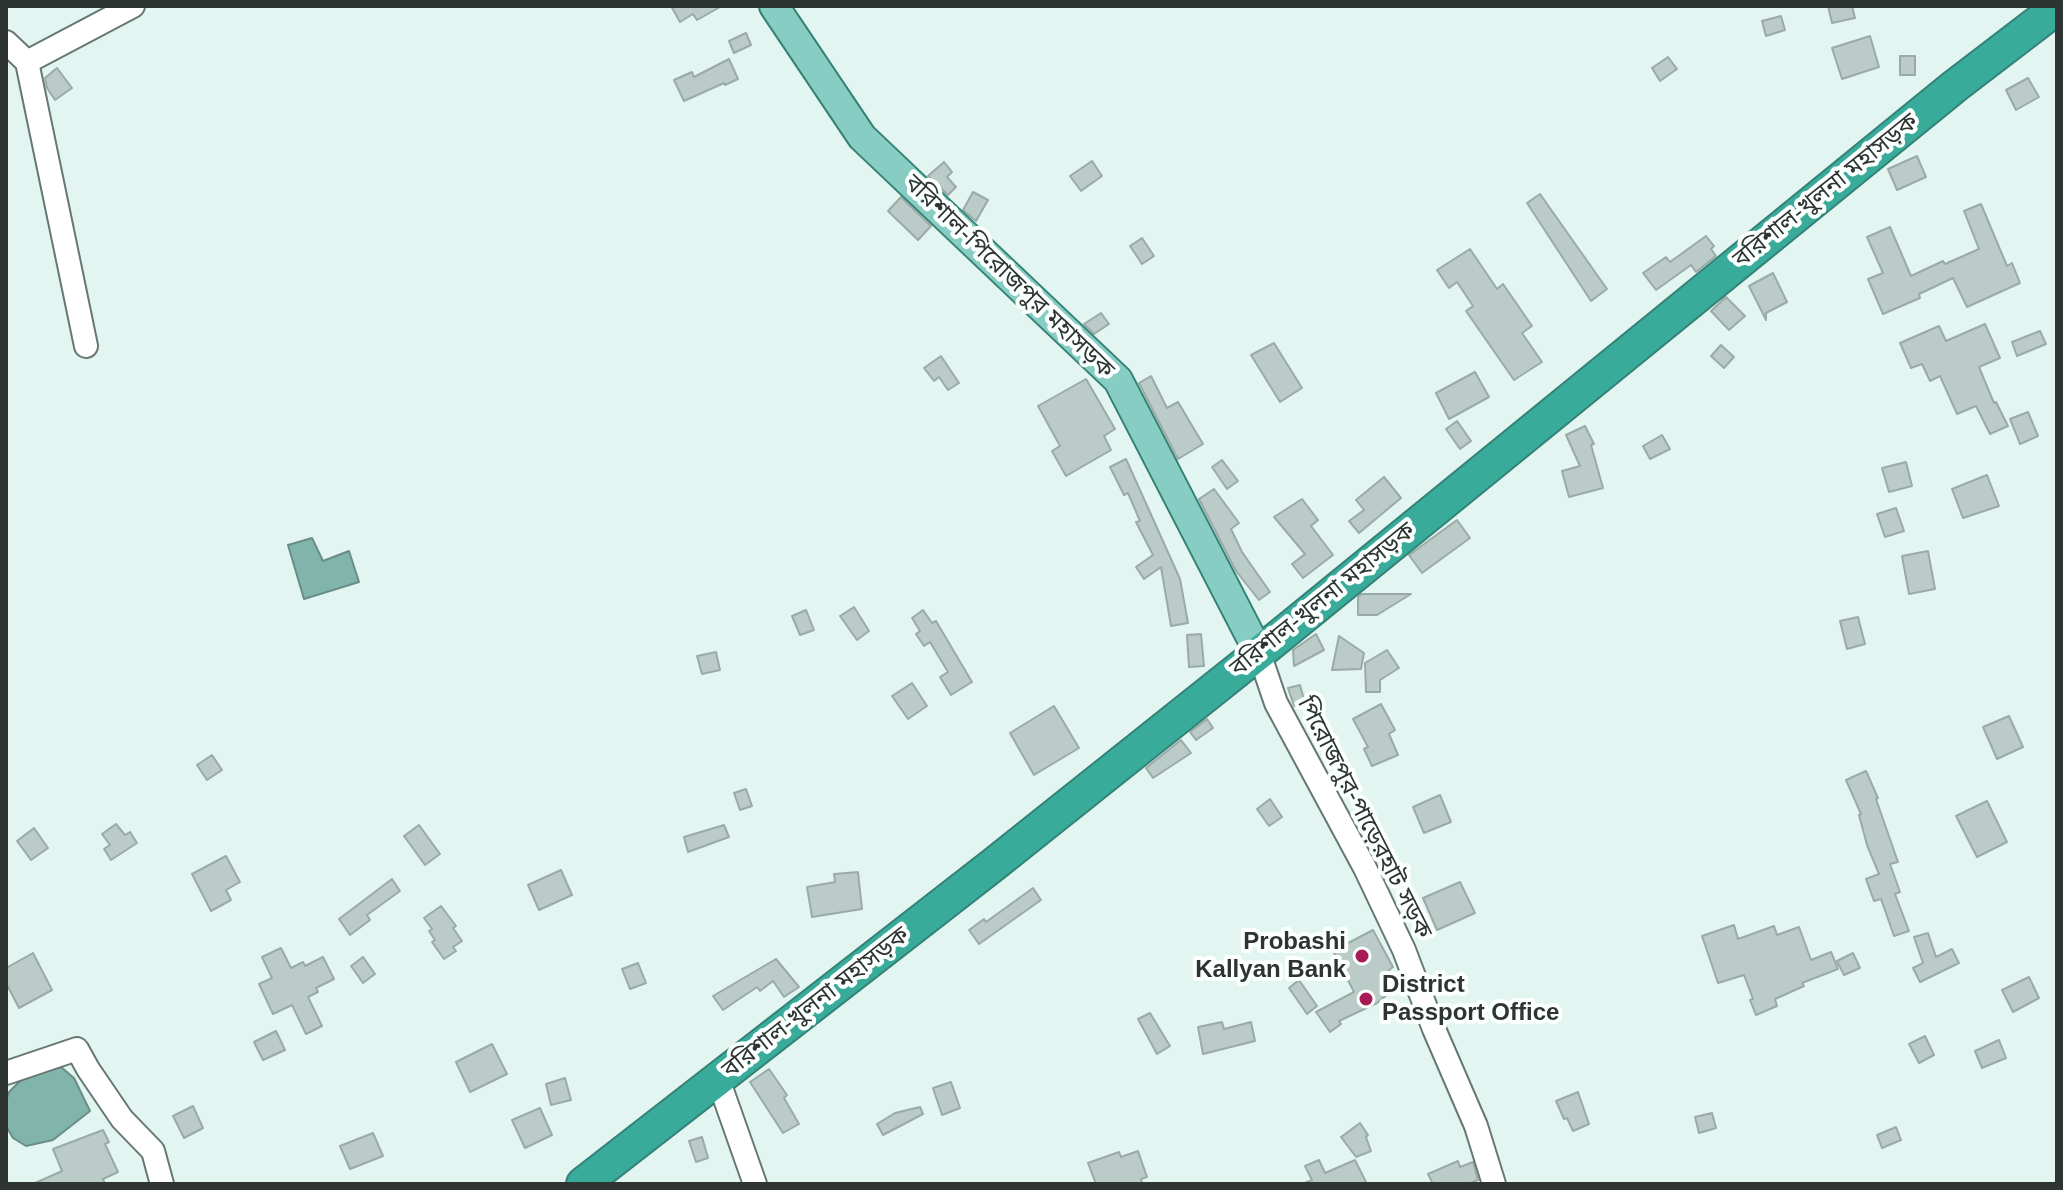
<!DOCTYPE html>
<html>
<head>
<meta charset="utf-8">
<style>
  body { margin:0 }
  #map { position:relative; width:2063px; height:1190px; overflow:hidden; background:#e3f5f1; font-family:Helvetica,sans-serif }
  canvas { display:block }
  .frame { position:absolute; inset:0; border:8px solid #2d3432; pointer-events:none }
</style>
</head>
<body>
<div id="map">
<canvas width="2063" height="1190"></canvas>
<div class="frame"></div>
</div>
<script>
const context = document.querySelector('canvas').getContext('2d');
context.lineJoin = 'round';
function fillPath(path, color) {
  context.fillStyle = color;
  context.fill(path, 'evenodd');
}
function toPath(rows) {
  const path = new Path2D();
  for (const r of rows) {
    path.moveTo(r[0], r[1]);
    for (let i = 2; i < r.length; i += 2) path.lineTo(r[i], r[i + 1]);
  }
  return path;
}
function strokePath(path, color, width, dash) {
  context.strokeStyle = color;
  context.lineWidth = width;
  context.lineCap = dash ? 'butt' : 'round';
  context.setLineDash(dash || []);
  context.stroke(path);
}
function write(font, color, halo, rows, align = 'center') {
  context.font = font + ' Helvetica,"Noto Sans Bengali",sans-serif';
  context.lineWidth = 8;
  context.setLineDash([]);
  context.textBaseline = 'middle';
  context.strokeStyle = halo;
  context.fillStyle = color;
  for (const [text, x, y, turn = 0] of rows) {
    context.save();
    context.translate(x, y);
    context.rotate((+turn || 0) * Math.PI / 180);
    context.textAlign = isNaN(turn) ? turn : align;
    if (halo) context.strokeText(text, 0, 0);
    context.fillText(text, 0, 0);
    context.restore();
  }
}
const water = toPath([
  [312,538,323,561,349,551,359,582,304,599,288,545,312,538],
  [61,1067,74,1078,90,1111,53,1140,26,1146,13,1138,6,1126,6,1101,9,1092,20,1081,45,1069,61,1067]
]);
fillPath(water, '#81b5ab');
strokePath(water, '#688e87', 2);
const building = toPath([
  [671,6,722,6,697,20,693,14,680,22,671,6],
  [1828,6,1852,6,1855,18,1832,23,1828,6],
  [1781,16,1785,30,1766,36,1762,21,1781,16],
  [746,33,751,45,734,53,729,41,746,33],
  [1870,36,1879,67,1842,79,1832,48,1870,36],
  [1900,56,1915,56,1915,75,1900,75,1900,56],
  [1668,57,1677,69,1660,81,1652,68,1668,57],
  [729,59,738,79,725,85,724,83,684,101,674,80,692,72,694,77,729,59],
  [57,68,72,88,55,100,47,88,45,78,57,68],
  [2028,78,2039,97,2016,110,2006,90,2028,78],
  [1917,156,1926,177,1897,190,1888,169,1917,156],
  [1092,161,1102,176,1081,191,1070,176,1092,161],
  [944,162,952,172,947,177,956,187,948,195,928,176,944,162],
  [973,192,988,200,976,221,963,210,973,192],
  [1540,194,1607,289,1591,301,1527,203,1540,194],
  [901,197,931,226,918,240,888,211,901,197],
  [1981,204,2007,266,2012,263,2020,283,1967,307,1953,278,1919,294,1920,298,1883,314,1868,279,1883,273,1867,237,1890,227,1911,276,1943,261,1945,264,1979,249,1964,211,1981,204],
  [1706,236,1714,246,1711,249,1716,256,1696,272,1691,265,1656,290,1643,273,1666,257,1670,262,1706,236],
  [1142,238,1154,256,1142,264,1130,246,1142,238],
  [1470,249,1497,289,1503,284,1532,326,1522,333,1542,362,1514,380,1466,311,1473,306,1457,282,1449,288,1437,270,1470,249],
  [1773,273,1787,302,1766,313,1766,320,1749,286,1773,273],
  [1726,297,1745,316,1729,330,1711,311,1726,297],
  [1101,313,1109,324,1094,334,1084,324,1101,313],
  [1985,324,2000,358,1979,367,1994,403,1996,402,2008,426,1990,434,1976,406,1957,414,1940,376,1930,381,1922,364,1911,368,1900,343,1939,326,1946,341,1985,324],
  [2040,331,2046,344,2017,356,2012,342,2040,331],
  [1274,343,1302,388,1280,402,1251,355,1274,343],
  [1721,345,1734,357,1724,368,1711,356,1721,345],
  [941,356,959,383,948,390,939,377,934,381,924,368,941,356],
  [1475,372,1489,397,1449,419,1436,393,1475,372],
  [1151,376,1167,408,1178,402,1203,444,1178,459,1139,383,1151,376],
  [1086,379,1115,429,1104,436,1111,450,1066,476,1052,451,1060,446,1038,406,1086,379],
  [2028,412,2038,436,2020,444,2010,419,2028,412],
  [1457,421,1471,441,1460,449,1446,429,1457,421],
  [1585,426,1594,444,1591,445,1603,488,1569,497,1562,471,1580,466,1566,435,1585,426],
  [1662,435,1670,449,1650,459,1643,446,1662,435],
  [1126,459,1180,579,1188,623,1171,626,1161,567,1144,579,1136,567,1153,555,1136,522,1140,521,1128,493,1124,495,1110,467,1126,459],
  [1222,460,1238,481,1227,489,1212,467,1222,460],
  [1906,462,1912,486,1889,492,1882,468,1906,462],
  [1987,475,1999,506,1963,518,1952,489,1987,475],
  [1384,477,1401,498,1359,533,1349,521,1364,510,1356,500,1384,477],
  [1214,489,1239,523,1231,529,1242,552,1270,592,1259,600,1236,571,1199,499,1214,489],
  [1302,499,1318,520,1311,526,1333,555,1303,578,1292,564,1305,554,1274,517,1302,499],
  [1896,508,1904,531,1885,537,1877,514,1896,508],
  [1457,520,1470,538,1422,573,1409,555,1457,520],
  [1928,551,1935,589,1909,594,1902,556,1928,551],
  [1361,594,1411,594,1377,615,1358,615,1358,597,1361,594],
  [854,607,869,631,857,640,840,616,854,607],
  [806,610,814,630,800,635,792,616,806,610],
  [923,610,932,623,936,621,972,682,951,695,940,677,948,672,930,642,924,646,916,634,920,631,912,618,923,610],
  [1858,617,1865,644,1847,649,1840,621,1858,617],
  [1201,634,1204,666,1189,667,1187,635,1201,634],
  [1316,634,1324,650,1294,666,1293,650,1316,634],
  [1339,636,1364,653,1361,669,1332,670,1339,636],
  [1387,650,1399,668,1380,680,1380,692,1366,692,1365,663,1387,650],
  [716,652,720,670,702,674,697,656,716,652],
  [912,683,927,706,908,719,892,696,912,683],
  [1300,685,1305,703,1294,706,1288,688,1300,685],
  [1381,704,1395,730,1389,734,1398,755,1372,766,1364,749,1368,747,1353,719,1381,704],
  [1054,706,1079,748,1034,775,1010,733,1054,706],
  [2009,716,2023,747,1997,759,1983,727,2009,716],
  [1207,719,1213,728,1196,740,1190,732,1207,719],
  [1181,740,1191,753,1153,778,1146,768,1181,740],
  [212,755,222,770,207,780,197,765,212,755],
  [1866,771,1878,798,1876,799,1898,862,1890,864,1900,892,1895,894,1909,931,1894,936,1881,899,1874,901,1866,879,1879,874,1867,845,1859,815,1861,814,1846,780,1866,771],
  [746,789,752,806,740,810,734,793,746,789],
  [1440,795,1451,822,1424,833,1413,807,1440,795],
  [1270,799,1282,817,1269,826,1257,809,1270,799],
  [1987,801,2007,842,1977,857,1956,816,1987,801],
  [116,824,125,835,130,832,137,843,111,860,104,849,110,845,102,834,116,824],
  [419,825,440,854,425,865,404,836,419,825],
  [724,825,729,837,688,852,684,837,724,825],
  [34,828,48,848,31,860,17,841,34,828],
  [226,856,240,882,226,890,231,900,211,911,192,874,226,856],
  [561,870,572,895,539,910,528,885,561,870],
  [858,872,862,909,812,917,807,887,835,882,834,874,858,872],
  [392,879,400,891,367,915,370,920,350,935,339,919,392,879],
  [1460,882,1475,913,1437,930,1423,898,1460,882],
  [1033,888,1041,900,979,944,969,930,984,919,986,922,1033,888],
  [441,906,456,926,453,928,462,941,453,947,456,951,444,959,432,942,435,940,429,931,432,929,424,918,441,906],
  [1734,925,1738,939,1774,926,1777,935,1799,927,1811,960,1831,952,1838,969,1802,983,1804,986,1775,999,1777,1006,1756,1015,1750,1000,1753,999,1744,975,1718,983,1702,936,1734,925],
  [1373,930,1393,967,1389,970,1399,985,1377,1003,1339,1021,1341,1024,1330,1032,1316,1012,1354,992,1333,951,1373,930],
  [1928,933,1936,957,1952,949,1959,963,1920,982,1913,968,1923,963,1914,937,1928,933],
  [281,948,291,968,303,962,305,966,323,957,334,979,316,988,318,992,308,997,322,1026,306,1034,292,1005,273,1014,259,984,272,978,262,957,281,948],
  [33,953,52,990,19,1008,6,983,6,968,33,953],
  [1853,953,1860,968,1844,975,1837,961,1853,953],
  [363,957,375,974,363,983,351,966,363,957],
  [776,959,799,987,784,997,773,981,760,991,757,987,723,1010,713,996,776,959],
  [638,963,646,983,630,989,622,969,638,963],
  [2029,977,2039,998,2013,1012,2002,990,2029,977],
  [1299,980,1317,1006,1307,1014,1289,988,1299,980],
  [1150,1013,1170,1046,1157,1054,1138,1019,1150,1013],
  [1222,1022,1224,1029,1251,1022,1255,1041,1203,1054,1198,1027,1222,1022],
  [276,1031,285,1050,263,1060,254,1042,276,1031],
  [1925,1036,1934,1055,1919,1063,1909,1044,1925,1036],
  [1999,1040,2006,1058,1982,1068,1975,1051,1999,1040],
  [492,1044,507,1074,470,1092,456,1062,492,1044],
  [769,1069,787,1095,784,1098,799,1124,783,1133,750,1082,769,1069],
  [565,1078,571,1100,551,1105,546,1084,565,1078],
  [951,1082,960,1108,942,1115,933,1088,951,1082],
  [1578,1092,1589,1124,1573,1131,1567,1118,1564,1119,1556,1101,1578,1092],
  [193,1106,203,1128,184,1138,173,1116,193,1106],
  [920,1107,923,1114,883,1135,877,1124,895,1113,920,1107],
  [540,1108,552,1135,525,1148,512,1120,540,1108],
  [1712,1113,1716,1128,1699,1133,1695,1117,1712,1113],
  [1360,1123,1368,1135,1366,1137,1371,1151,1356,1157,1341,1137,1360,1123],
  [1896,1127,1901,1140,1882,1148,1877,1135,1896,1127],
  [103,1130,109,1142,105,1144,118,1172,103,1179,105,1184,33,1184,62,1171,53,1149,103,1130],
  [373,1133,383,1156,350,1169,340,1146,373,1133],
  [702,1137,708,1158,696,1162,689,1141,702,1137],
  [1138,1151,1147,1177,1141,1179,1142,1184,1096,1184,1088,1163,1119,1152,1121,1157,1138,1151],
  [1319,1160,1325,1173,1355,1160,1367,1184,1302,1184,1312,1180,1305,1166,1319,1160],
  [1458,1161,1460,1167,1473,1162,1478,1180,1468,1184,1433,1184,1428,1174,1458,1161]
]);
fillPath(building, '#bacbc8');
strokePath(building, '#9aaba7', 2);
const minor = toPath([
  [6,42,27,62],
  [86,346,27,62,133,6],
  [1259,653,1276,703,1365,868,1404,950,1434,1029,1476,1126,1494,1184],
  [6,1073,77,1049,88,1069,122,1119,153,1151,162,1184],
  [718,1079,755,1184]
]);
const major = toPath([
  [774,6,862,137,1118,380,1259,653]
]);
const highway = toPath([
  [583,1184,993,865,1259,653,1955,86,2057,8]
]);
strokePath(minor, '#677774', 26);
strokePath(major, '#348176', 32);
strokePath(highway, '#348176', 36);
strokePath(minor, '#fff', 22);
strokePath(major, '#88cdc3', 28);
strokePath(highway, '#38ab9b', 32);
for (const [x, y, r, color] of [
  [1362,956,8,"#a81956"],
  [1366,999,8,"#a81956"]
]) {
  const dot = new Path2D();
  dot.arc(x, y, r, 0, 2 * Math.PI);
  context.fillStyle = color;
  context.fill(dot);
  strokePath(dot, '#fbfffe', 3);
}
write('24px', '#2d3432', '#fbfffe', [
  ["বরিশাল-খুলনা মহাসড়ক",1826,191,-39],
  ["বরিশাল-পিরোজপুর মহাসড়ক",1009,277,44],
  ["বরিশাল-খুলনা মহাসড়ক",1323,600,-39],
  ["পিরোজপুর-পাড়েরহাট সড়ক",1364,818,63],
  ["বরিশাল-খুলনা মহাসড়ক",816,1003,-38]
]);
write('bold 24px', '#2d3432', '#fbfffe', [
  ["Probashi",1346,942],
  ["Kallyan Bank",1346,970],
  ["District",1382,985,"left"],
  ["Passport Office",1382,1013,"left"]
], 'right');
</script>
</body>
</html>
